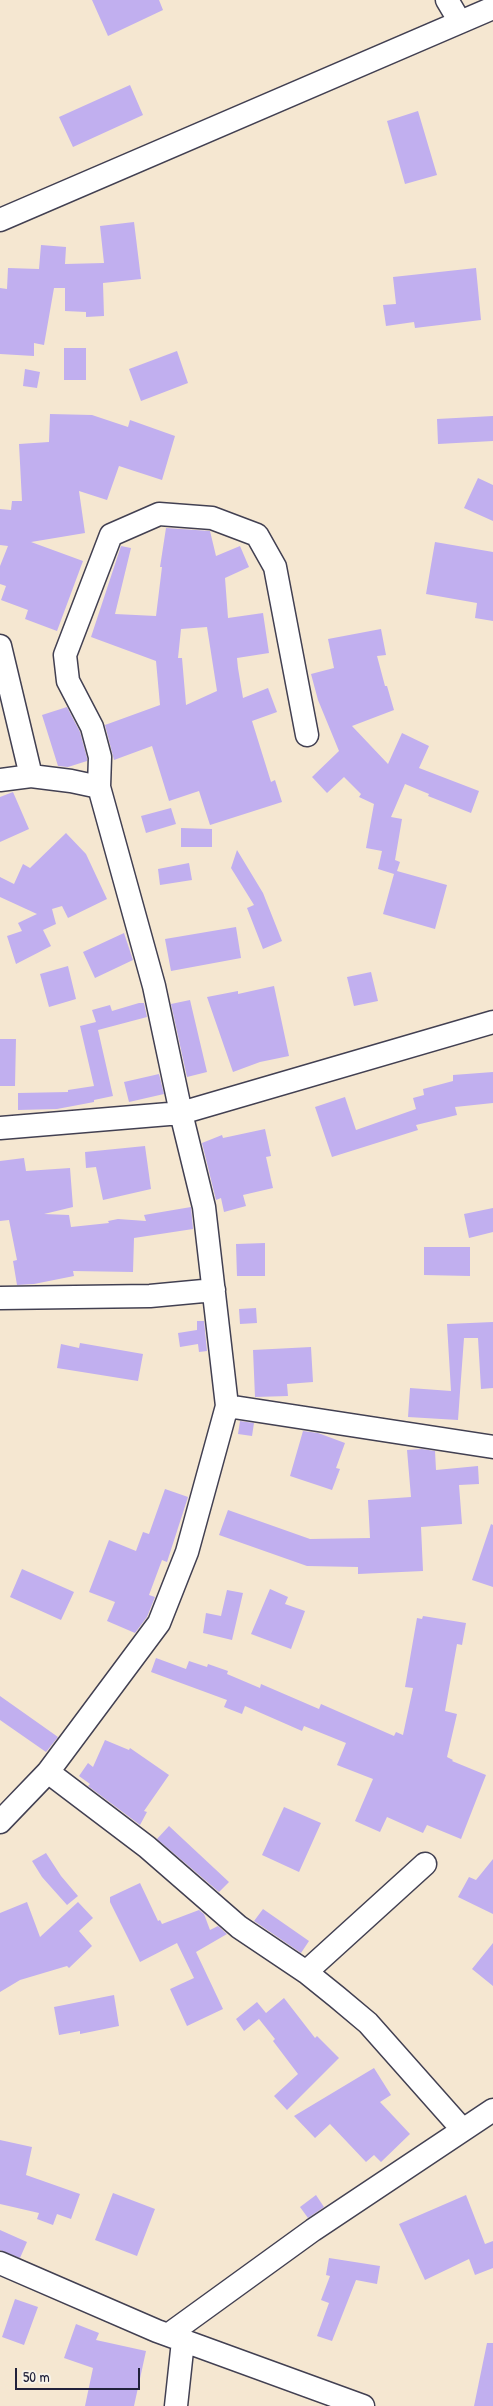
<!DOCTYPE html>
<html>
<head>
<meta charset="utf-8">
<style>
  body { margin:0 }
  #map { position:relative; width:493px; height:2406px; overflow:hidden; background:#f5e7d1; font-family:"Patrick Hand",sans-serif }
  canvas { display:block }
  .scale { position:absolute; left:15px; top:2368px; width:125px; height:22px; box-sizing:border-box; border:2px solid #22223b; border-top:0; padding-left:6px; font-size:15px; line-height:18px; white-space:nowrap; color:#22223b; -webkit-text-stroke:4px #f7f3e8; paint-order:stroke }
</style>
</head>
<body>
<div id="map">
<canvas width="493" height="2406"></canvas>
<div class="scale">50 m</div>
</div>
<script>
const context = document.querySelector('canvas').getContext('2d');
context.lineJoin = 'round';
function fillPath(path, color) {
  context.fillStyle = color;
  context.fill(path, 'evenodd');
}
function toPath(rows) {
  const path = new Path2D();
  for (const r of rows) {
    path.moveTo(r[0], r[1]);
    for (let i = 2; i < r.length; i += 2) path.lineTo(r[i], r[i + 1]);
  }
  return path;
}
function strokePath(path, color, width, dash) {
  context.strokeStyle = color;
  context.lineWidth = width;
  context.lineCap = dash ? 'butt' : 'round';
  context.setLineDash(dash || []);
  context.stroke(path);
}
fillPath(toPath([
  [92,0,159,0,163,10,108,36],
  [130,85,143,115,73,147,59,117],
  [418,111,437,175,405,184,387,121],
  [134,222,141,279,103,283,104,316,86,317,86,312,65,311,65,288,54,288,44,345,34,343,34,356,0,354,0,288,7,289,8,268,39,269,41,245,66,247,65,264,104,263,100,226],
  [476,268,481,320,415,328,414,322,386,326,383,305,396,304,393,277],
  [64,348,86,348,86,380,64,380],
  [177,351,188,383,141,401,129,369],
  [25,369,40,372,37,388,23,386],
  [50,414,92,415,128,427,130,420,175,436,162,480,119,466,107,500,79,491,85,533,31,542,83,561,57,631,25,619,28,610,1,600,6,586,0,584,0,566,8,546,0,545,0,509,11,510,12,501,22,501,19,444,49,442],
  [493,416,493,441,438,444,437,419],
  [478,478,493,485,493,521,464,508],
  [166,528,210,531,216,556,240,546,249,567,225,578,228,618,263,613,269,653,237,658,238,668,243,698,268,688,277,712,252,721,271,782,275,780,282,802,210,825,199,791,169,801,152,746,114,760,105,725,160,705,156,661,91,637,121,546,131,548,115,614,156,616,162,567,160,567],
  [207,627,217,691,186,705,182,658,178,658,181,629],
  [435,542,493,552,493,621,475,618,477,603,426,594],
  [381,629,386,655,377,656,385,686,387,686,394,710,352,726,388,764,402,733,429,746,419,768,479,791,471,813,428,796,429,794,405,784,391,817,402,819,395,860,400,862,397,871,447,885,435,929,383,914,394,874,378,869,382,851,366,848,374,804,359,797,361,794,344,777,327,793,312,777,339,751,318,700,311,674,334,668,328,639],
  [67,707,80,732,87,758,87,761,68,767,58,766,42,715],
  [13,792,29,829,0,842,0,797],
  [171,808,176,824,146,833,141,816],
  [181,828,212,829,212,847,181,847],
  [66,833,86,854,107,899,68,918,62,906,52,909,56,924,43,930,51,946,16,964,7,936,22,931,18,923,37,914,0,897,0,877,14,884,23,864,30,868],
  [237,850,263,893,282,941,263,949,247,908,254,905,231,868],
  [189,863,192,880,160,885,158,869],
  [236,927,241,958,171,971,165,939],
  [124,933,133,960,95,978,83,952],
  [68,966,76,999,49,1007,40,974],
  [371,972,378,1001,354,1006,347,977],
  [274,986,289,1056,260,1062,233,1072,207,997,238,991,238,994],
  [190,1000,207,1072,187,1077,171,1004],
  [139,1003,144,1003,147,1017,98,1030,113,1096,94,1100,94,1102,57,1109,18,1110,18,1093,68,1092,68,1090,94,1086,80,1026,96,1022,92,1010,110,1005,112,1011],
  [0,1039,16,1039,15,1086,0,1086],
  [493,1072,493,1103,455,1107,457,1115,416,1125,418,1130,332,1157,315,1107,345,1097,356,1130,416,1109,413,1098,424,1095,423,1089,453,1081,453,1075],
  [159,1074,164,1094,129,1102,124,1082],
  [265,1129,271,1156,266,1157,273,1188,243,1195,246,1206,224,1212,221,1198,216,1200,202,1143,222,1135,223,1138],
  [145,1146,151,1189,103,1200,96,1167,86,1168,85,1152],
  [24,1158,26,1171,70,1168,73,1207,44,1214,69,1215,71,1227,109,1223,108,1221,118,1219,146,1221,144,1215,191,1207,193,1229,134,1238,133,1272,73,1271,74,1276,34,1284,17,1285,13,1261,17,1260,9,1220,0,1221,0,1161],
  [493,1208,493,1232,469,1238,464,1214],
  [265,1243,265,1276,237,1276,236,1244],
  [424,1247,470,1247,470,1276,424,1275],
  [256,1308,257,1323,240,1324,239,1309],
  [197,1321,204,1321,207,1351,199,1352,198,1344,180,1347,178,1333,197,1330],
  [493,1322,493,1388,481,1389,478,1338,464,1338,460,1392,458,1392,460,1392,458,1420,408,1417,410,1388,451,1391,447,1324],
  [80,1343,143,1354,138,1381,57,1368,61,1344,79,1348],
  [311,1347,313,1382,287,1384,288,1396,255,1397,253,1350],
  [240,1421,254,1423,252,1436,238,1434],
  [303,1431,318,1433,345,1443,336,1468,340,1469,332,1490,290,1476],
  [422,1449,435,1451,436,1470,478,1466,479,1484,459,1485,462,1524,421,1527,423,1571,358,1574,358,1567,307,1566,219,1535,228,1510,310,1539,370,1538,368,1500,411,1497,407,1450],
  [165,1489,188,1497,167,1562,162,1560,149,1595,155,1597,147,1617,135,1633,107,1621,115,1602,89,1592,109,1540,136,1551,143,1532,149,1534],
  [491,1524,493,1525,493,1587,472,1580],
  [22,1569,74,1592,61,1620,10,1597],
  [270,1589,288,1597,285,1604,305,1611,291,1649,251,1634],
  [227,1590,243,1593,232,1640,203,1633,206,1613,221,1616],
  [423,1616,466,1623,462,1645,457,1644,445,1711,457,1714,447,1757,453,1760,452,1761,486,1775,461,1839,427,1825,423,1833,387,1817,380,1832,355,1821,373,1779,337,1765,346,1743,304,1726,302,1731,245,1706,242,1714,224,1707,227,1700,151,1672,156,1658,186,1669,189,1661,207,1667,208,1664,228,1671,227,1674,260,1688,261,1684,319,1709,321,1704,394,1736,396,1732,403,1735,413,1688,405,1687,417,1618,422,1619],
  [0,1696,58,1737,46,1752,0,1720],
  [105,1740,129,1750,130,1748,169,1775,144,1811,147,1812,140,1825,88,1786,90,1784,79,1776,88,1763,93,1767],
  [284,1807,321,1823,299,1872,262,1855],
  [169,1826,229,1882,219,1892,157,1839],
  [46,1853,61,1876,78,1896,67,1905,42,1877,32,1861],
  [493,1859,493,1914,458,1897,469,1877,476,1880],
  [140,1883,158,1921,160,1920,162,1924,199,1910,204,1914,210,1930,218,1926,227,1934,196,1952,223,2009,187,2026,170,1989,194,1978,177,1943,140,1962,110,1902,110,1897],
  [27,1902,40,1937,78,1902,93,1918,79,1931,92,1946,69,1968,67,1966,20,1980,0,1992,0,1913],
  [263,1909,309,1941,301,1953,254,1921],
  [493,1943,493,1986,472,1969],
  [114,1995,119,2026,80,2034,80,2031,59,2035,54,2007],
  [284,1998,315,2038,317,2036,339,2058,287,2110,274,2096,298,2074,273,2041,275,2039,259,2019,244,2031,236,2019,257,2002,266,2013],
  [374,2068,391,2095,380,2102,410,2134,381,2162,374,2155,366,2162,330,2124,315,2138,294,2116],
  [0,2140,32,2147,26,2175,80,2194,71,2219,57,2214,53,2225,37,2219,39,2213,0,2204],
  [113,2193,155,2209,137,2256,95,2240],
  [316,2195,324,2207,308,2218,300,2207],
  [466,2195,485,2244,493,2241,493,2268,475,2275,469,2259,425,2280,399,2224],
  [0,2230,27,2242,20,2258,0,2250],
  [329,2258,380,2266,377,2284,356,2280,332,2341,317,2336,329,2303,321,2300,330,2276,326,2275],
  [15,2299,38,2307,24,2345,2,2337],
  [76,2324,99,2333,96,2340,146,2351,134,2406,85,2406,93,2368,64,2358],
  [487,2343,493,2343,493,2406,474,2406]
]), '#c1afef');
const minor = toPath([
  [447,0,460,22],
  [0,220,493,8],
  [0,646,31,776],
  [0,780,31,776,71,781,99,787,154,986,181,1113,204,1207,227,1406,187,1552,159,1623,48,1772,0,1822],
  [99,787,100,757,92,727,68,681,65,655,111,535,159,514,212,518,257,535,275,567,307,735],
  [0,1128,181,1113,493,1022],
  [0,1298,150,1296,214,1290],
  [227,1406,493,1447],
  [48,1772,147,1847,239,1927,306,1972,337,1997,368,2023,462,2129],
  [306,1972,425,1864],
  [0,2263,157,2331,363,2406],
  [168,2335,313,2230,493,2110],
  [176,2406,183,2341]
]);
strokePath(minor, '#424052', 25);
strokePath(minor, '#fff', 22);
</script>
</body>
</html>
